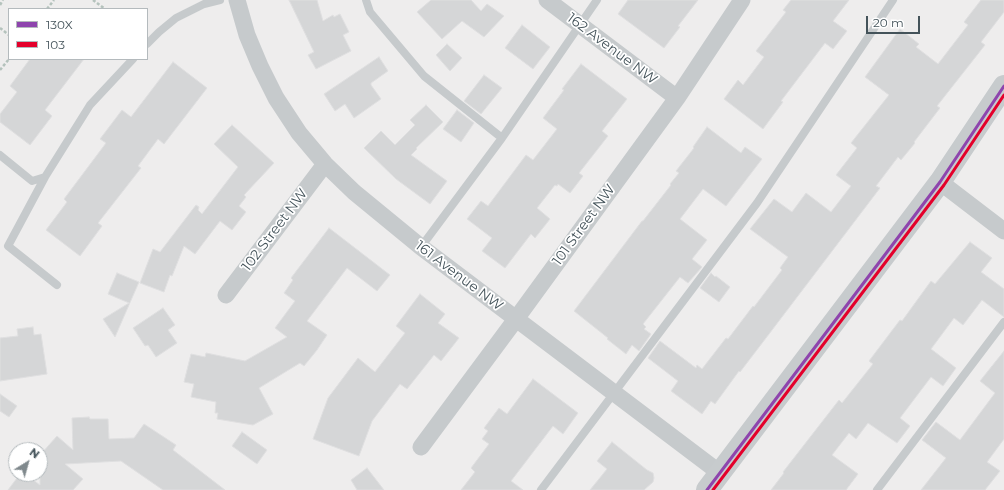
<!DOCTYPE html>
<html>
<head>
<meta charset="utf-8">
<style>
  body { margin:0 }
  #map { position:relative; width:1004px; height:490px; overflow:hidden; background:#eeeded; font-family:Montserrat,sans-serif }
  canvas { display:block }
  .legend { position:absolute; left:8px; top:8px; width:140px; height:52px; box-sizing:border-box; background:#fff; border:1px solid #b4babd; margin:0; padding:5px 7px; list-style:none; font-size:12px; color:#44535a }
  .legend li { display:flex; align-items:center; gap:8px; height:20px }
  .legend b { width:20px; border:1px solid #b4babd }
  .north { position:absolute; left:8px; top:442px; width:40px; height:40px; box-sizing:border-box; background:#fff; border:1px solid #b4babd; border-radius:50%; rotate:37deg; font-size:11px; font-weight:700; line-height:16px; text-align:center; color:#44535a }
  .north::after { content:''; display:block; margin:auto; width:14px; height:18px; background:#80898d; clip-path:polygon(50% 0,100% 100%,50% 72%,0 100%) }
  .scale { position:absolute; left:866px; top:16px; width:54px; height:18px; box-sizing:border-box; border:2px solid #44535a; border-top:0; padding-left:5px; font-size:12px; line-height:14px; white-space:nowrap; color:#44535a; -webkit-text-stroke:3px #fff; paint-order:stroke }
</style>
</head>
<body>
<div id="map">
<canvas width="1004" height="490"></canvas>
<ul class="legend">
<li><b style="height:5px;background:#8e44ad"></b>130X</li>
<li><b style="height:5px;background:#e4002b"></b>103</li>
</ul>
<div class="north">N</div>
<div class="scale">20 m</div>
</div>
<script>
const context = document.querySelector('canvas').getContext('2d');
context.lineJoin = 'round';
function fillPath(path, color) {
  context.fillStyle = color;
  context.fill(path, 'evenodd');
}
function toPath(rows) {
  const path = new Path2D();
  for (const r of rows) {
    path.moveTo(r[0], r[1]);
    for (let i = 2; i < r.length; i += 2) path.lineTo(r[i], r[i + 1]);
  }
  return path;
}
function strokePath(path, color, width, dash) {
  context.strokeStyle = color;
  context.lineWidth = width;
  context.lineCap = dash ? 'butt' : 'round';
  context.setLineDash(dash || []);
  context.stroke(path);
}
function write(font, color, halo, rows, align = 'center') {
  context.font = font + ' Montserrat,sans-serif';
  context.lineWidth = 3.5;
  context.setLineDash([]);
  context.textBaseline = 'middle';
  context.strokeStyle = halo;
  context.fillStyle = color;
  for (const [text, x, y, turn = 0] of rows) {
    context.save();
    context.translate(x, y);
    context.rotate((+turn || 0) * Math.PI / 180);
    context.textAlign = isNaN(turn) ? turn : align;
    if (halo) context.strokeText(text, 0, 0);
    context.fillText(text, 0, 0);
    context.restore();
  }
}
const building = toPath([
  [289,0,317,0,323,21,333,15,334,17,340,14,349,32,343,35,351,51,316,69,308,55,314,52,289,0],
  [431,0,471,0,481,11,487,4,504,16,484,37,462,21,442,39,417,12,431,0],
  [628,0,698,0,678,26,680,27,664,48,618,14,628,0],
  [791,0,849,0,833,21,847,31,833,49,825,43,781,101,783,102,763,129,724,99,738,80,743,85,764,57,756,51,786,12,783,10,791,0],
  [981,0,1004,0,1004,12,981,42,985,45,937,106,940,108,914,142,915,143,901,160,898,157,876,186,880,188,766,338,740,372,739,371,715,404,711,401,702,414,671,391,678,381,648,358,660,341,696,368,697,365,702,369,726,338,728,339,753,306,754,307,782,270,780,268,788,257,750,229,774,199,792,212,806,193,831,212,851,186,836,175,857,148,851,143,889,95,865,77,884,51,900,29,919,44,916,47,938,64,968,25,964,22,981,0],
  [522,25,550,47,533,69,505,48,522,25],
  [447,44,462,58,450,71,436,55,447,44],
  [379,57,388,71,371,83,371,85,381,99,354,118,345,104,335,111,324,94,379,57],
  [30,59,84,59,45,110,52,116,30,145,0,122,0,114,17,92,10,86,30,59],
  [173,62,207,88,164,144,158,139,138,166,141,168,98,223,102,226,80,256,46,230,67,202,64,199,106,143,100,139,122,110,131,117,173,62],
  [581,64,627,99,602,131,608,136,579,173,583,176,570,193,558,184,557,186,555,185,537,208,550,219,535,238,531,234,505,268,482,251,492,238,467,219,481,201,488,206,526,155,533,160,557,129,543,118,564,90,562,89,581,64],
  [484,75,502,88,481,114,464,101,484,75],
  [426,105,443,122,416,148,417,149,411,155,447,181,430,204,396,179,364,148,381,131,395,145,415,125,410,120,426,105],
  [457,110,474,123,461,142,443,129,457,110],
  [232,125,274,163,244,195,246,197,239,206,246,212,232,230,220,221,195,254,184,246,172,276,170,275,164,292,140,283,153,249,160,252,196,205,199,207,198,210,202,214,238,167,214,144,232,125],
  [707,127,741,153,745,147,762,159,726,206,703,189,680,219,707,240,692,259,702,267,688,283,680,277,643,324,646,327,644,329,651,334,639,351,632,345,626,354,607,339,608,338,574,311,642,221,643,221,671,185,670,184,679,173,676,171,694,148,693,147,707,127],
  [329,228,390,275,377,291,347,268,307,321,327,335,317,350,304,366,300,363,259,388,273,414,253,425,217,419,218,413,215,413,216,402,191,397,194,384,184,382,191,354,205,357,206,353,245,361,287,337,275,328,295,301,284,293,293,280,291,278,329,228],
  [970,242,992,258,981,272,1004,289,1004,317,982,300,963,325,954,318,931,349,956,368,943,386,931,377,900,418,910,426,897,443,868,423,856,439,849,433,832,455,858,474,846,490,771,490,784,473,783,472,839,400,842,403,873,364,869,361,900,320,902,321,931,281,935,284,970,242],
  [117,273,139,282,115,337,103,319,129,303,108,294,117,273],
  [711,273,715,277,716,276,730,287,719,302,700,288,711,273],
  [420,294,445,314,438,323,459,338,441,361,434,355,407,389,400,384,372,421,359,456,313,439,328,398,358,358,375,372,405,333,396,326,420,294],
  [163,308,175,325,168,330,177,343,156,357,148,345,145,346,133,328,163,308],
  [33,327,34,335,41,334,47,374,0,381,0,338,18,336,17,329,33,327],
  [1004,351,1004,439,987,462,1000,471,985,490,921,490,946,458,922,440,936,422,960,440,995,393,980,381,1004,351],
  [533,379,578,413,563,434,553,426,511,481,523,490,461,490,475,472,471,468,489,444,482,439,488,431,484,428,499,408,507,414,533,379],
  [0,394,17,406,9,417,0,411,0,394],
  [89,417,90,419,108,419,109,439,134,438,144,424,176,445,173,450,225,490,163,490,121,461,65,464,83,479,73,490,8,490,20,474,25,474,40,485,40,455,57,436,73,450,72,418,89,417],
  [242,432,267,450,257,464,232,446,242,432],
  [612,442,647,470,653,473,654,478,653,482,644,490,590,490,607,469,597,461,612,442],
  [367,468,384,490,357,490,351,480,367,468]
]);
fillPath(building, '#d5d6d7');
strokePath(building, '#dfdfe0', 1);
strokePath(toPath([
  [93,0,105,9],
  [0,5,3,0],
  [47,9,54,0],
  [0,28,9,35],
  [0,70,9,59]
]), '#b4c2bc', 2.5, [3, 2]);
strokePath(toPath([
  [366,0,370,12,424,76,502,138],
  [147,44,159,32,176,18,204,4,220,0],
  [0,155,32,181,45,177,90,105,133,59],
  [45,177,8,246,57,285],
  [421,247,502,138,597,0],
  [541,490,757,203,893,0],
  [877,490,1004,322]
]), '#c6cacc', 8);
strokePath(toPath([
  [237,0,247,35,260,66,276,98,299,133,325,164,354,192,421,247,720,473],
  [547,0,677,98],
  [940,182,1004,231],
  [226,295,325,164],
  [421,447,516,319,677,98,742,0]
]), '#c6cacc', 17);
strokePath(toPath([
  [707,490,940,182,1004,86]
]), '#c7cbcd', 22);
strokePath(toPath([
  [707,490,940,182,1004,86]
]), '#8e44ad', 3);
strokePath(toPath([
  [713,490,944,185,1004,95]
]), '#e4002b', 3);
write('14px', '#44535a', '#fff', [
  ["162 Avenue NW",612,49,37],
  ["101 Street NW",584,225,-54],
  ["102 Street NW",275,230,-53],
  ["161 Avenue NW",459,276,37]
]);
</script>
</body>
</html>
